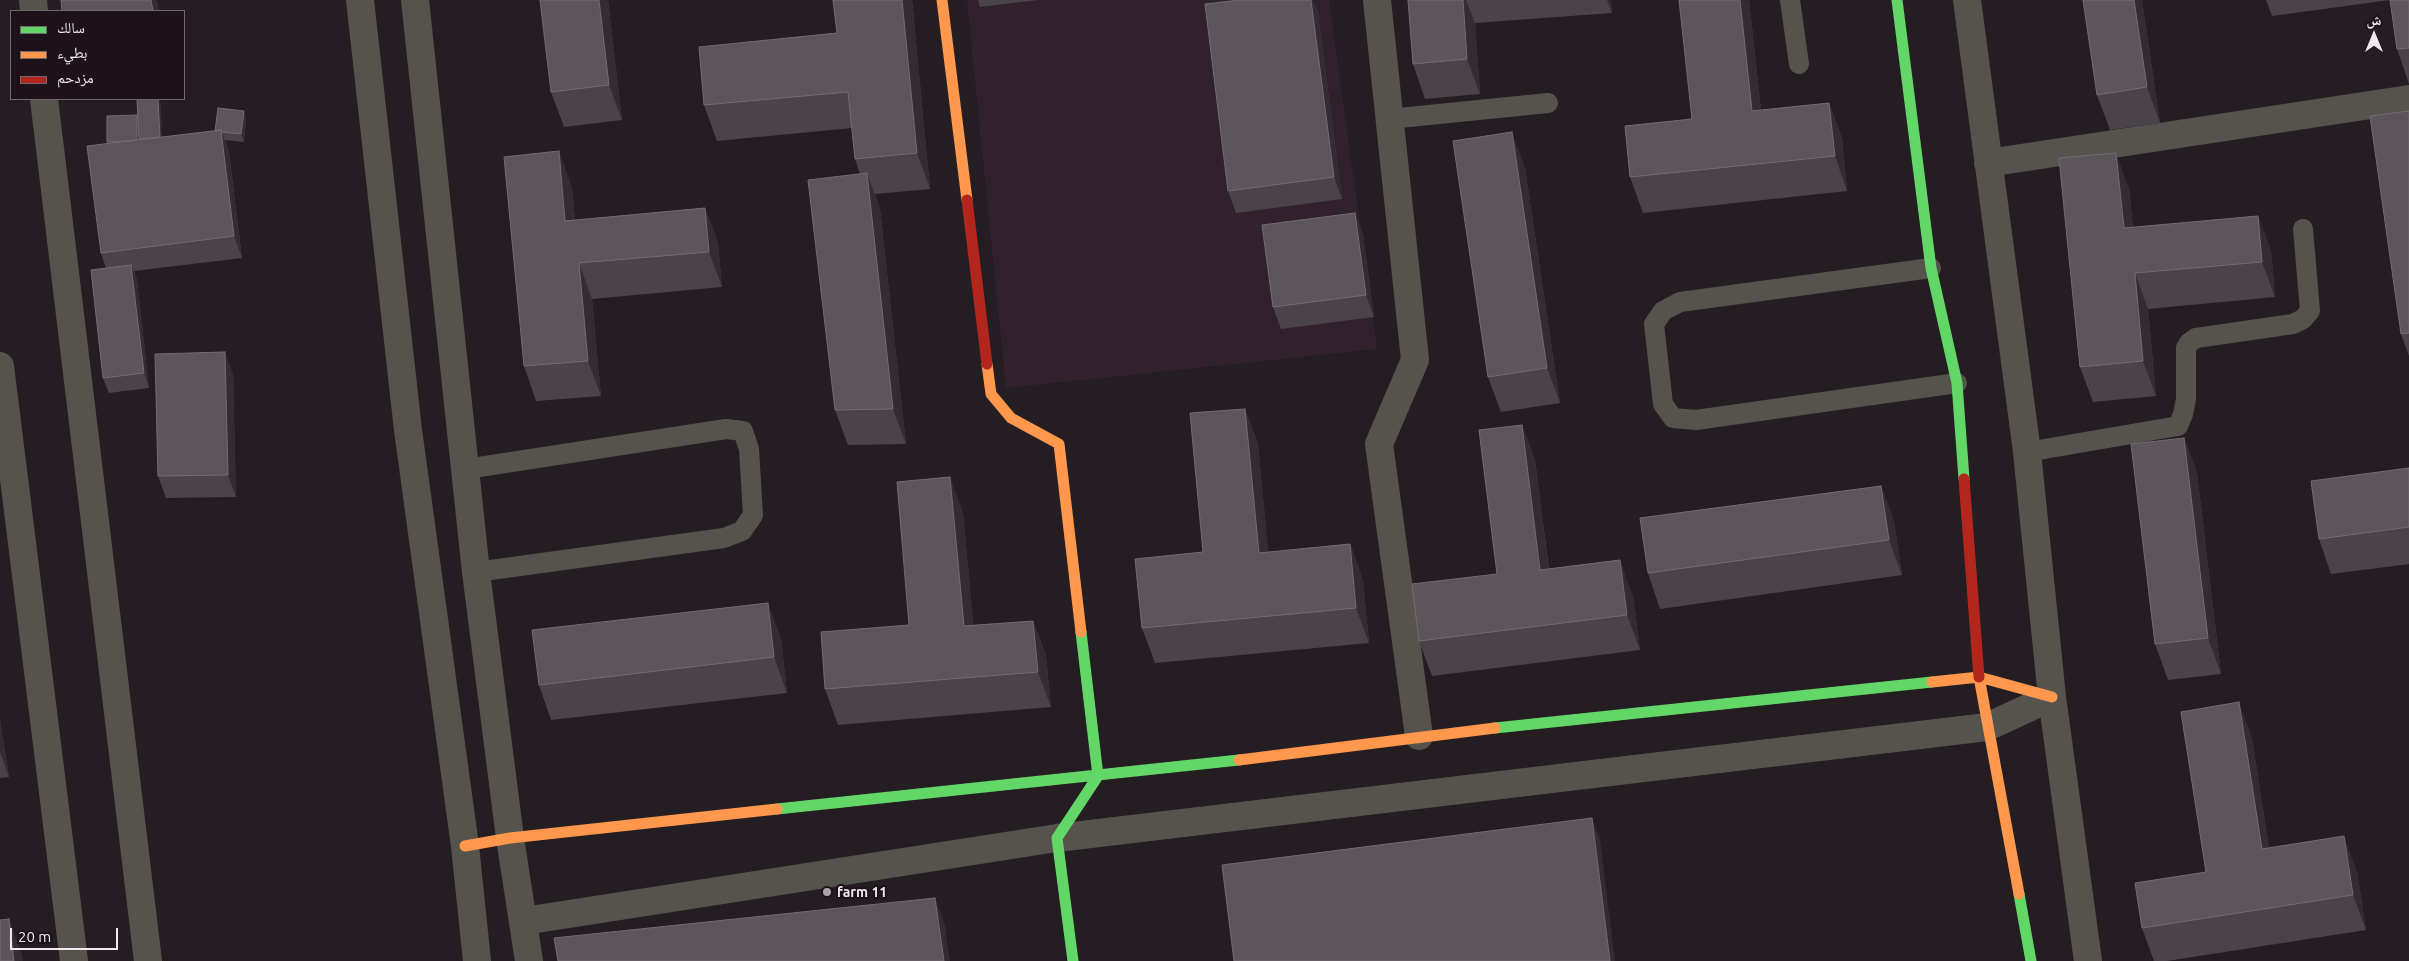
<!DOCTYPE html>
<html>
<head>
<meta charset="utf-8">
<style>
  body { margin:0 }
  #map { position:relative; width:2409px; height:961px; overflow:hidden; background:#241e23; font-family:Ubuntu,"Noto Naskh Arabic",sans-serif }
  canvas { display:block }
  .legend { position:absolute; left:10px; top:10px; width:175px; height:90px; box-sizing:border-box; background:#1d121a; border:1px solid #72686f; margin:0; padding:6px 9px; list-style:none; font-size:15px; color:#f1e9ef }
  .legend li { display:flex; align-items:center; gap:10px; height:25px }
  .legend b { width:25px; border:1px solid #72686f }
  .north { position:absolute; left:2349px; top:10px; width:50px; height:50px; -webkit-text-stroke:4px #1d121a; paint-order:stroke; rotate:0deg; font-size:14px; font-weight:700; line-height:20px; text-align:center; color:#f1e9ef }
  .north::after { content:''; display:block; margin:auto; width:18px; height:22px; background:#f1e9ef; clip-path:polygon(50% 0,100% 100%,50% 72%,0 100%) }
  .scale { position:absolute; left:10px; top:928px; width:108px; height:22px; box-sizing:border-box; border:2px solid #f1e9ef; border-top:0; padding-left:6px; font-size:15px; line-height:18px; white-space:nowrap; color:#f1e9ef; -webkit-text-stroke:4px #1d121a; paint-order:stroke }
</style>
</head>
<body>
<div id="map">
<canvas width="2409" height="961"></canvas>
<ul class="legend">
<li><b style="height:6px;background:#63d668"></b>سالك</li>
<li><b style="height:6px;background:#ff974d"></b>بطيء</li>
<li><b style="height:6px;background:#b3261e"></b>مزدحم</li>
</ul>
<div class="north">ش</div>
<div class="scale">20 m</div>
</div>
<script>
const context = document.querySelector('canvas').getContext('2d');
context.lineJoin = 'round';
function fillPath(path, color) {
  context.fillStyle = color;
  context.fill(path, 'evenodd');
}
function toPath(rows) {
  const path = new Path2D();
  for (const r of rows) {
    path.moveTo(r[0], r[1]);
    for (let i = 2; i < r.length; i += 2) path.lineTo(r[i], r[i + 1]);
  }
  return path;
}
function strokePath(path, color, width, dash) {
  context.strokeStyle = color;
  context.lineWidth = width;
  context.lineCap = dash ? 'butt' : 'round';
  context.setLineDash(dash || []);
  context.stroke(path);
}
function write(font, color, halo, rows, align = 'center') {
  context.font = font + ' Ubuntu,sans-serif';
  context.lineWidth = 4.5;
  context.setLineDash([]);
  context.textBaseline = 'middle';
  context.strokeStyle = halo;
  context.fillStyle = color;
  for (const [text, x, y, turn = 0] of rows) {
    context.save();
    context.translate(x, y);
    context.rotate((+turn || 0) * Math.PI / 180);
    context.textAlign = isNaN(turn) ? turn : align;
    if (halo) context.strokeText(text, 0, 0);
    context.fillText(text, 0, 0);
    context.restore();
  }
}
fillPath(toPath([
  [967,0,1329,0,1377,349,1006,388]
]), '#31212d');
strokePath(toPath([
  [1790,0,1799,64],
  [1389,119,1548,103],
  [1931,268,1680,302,1663,311,1654,324,1663,404,1673,418,1696,420,1957,383],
  [2027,452,2178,426,2183,414,2186,399,2186,348,2189,343,2196,338,2293,324,2303,319,2310,311,2303,229],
  [466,469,726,429,743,431,749,449,753,515,742,531,724,538,476,572]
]), '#55544c', 20);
strokePath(toPath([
  [33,0,34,11],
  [360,0,408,430,465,846,477,961],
  [415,0,476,572,510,838,529,961],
  [1377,0,1415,360,1379,444,1419,736],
  [1967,0,2027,452,2052,697,2088,961],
  [44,99,148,961],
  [1988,163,2409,99],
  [0,366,74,961],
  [524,921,1057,838,1987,727,2052,697]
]), '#55544c', 28);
strokePath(toPath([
  [1897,0,1931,268,1957,383,1964,479],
  [1495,728,1932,682],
  [777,809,1239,760],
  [2019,894,2031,961],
  [1073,961,1057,838,1098,776,1081,632]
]), '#63d668', 11);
strokePath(toPath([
  [942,0,967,200],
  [987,364,991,394,1011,418,1059,444,1081,632],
  [1979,677,2019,894],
  [1932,682,1979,677,2052,697],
  [1239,760,1495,728],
  [465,846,510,838,777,809]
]), '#ff974d', 11);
strokePath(toPath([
  [967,200,987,364],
  [1964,479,1979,677]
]), '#b3261e', 11);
fillPath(toPath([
  [608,0,622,120,564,127,551,92],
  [912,0,930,189,875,194,880,209,906,444,848,445,835,410,860,174,855,159,852,128,717,141,704,105,837,33],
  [978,0,1038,0,980,7],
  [1240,0,1313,0,1318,13,1342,199,1236,213,1228,191],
  [1408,0,1611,0,1612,13,1475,23,1480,94,1425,99,1413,64],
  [1749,0,1761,110,1829,103,1842,138,1847,191,1643,213,1630,177,1692,119],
  [2142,0,2160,123,2110,130,2097,95],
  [2266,0,2409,0,2409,84,2397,49,2390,0,2272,16],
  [137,99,160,99,162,137,215,131,244,111,246,119,244,142,225,140,229,152,242,258,134,271,137,280,149,388,109,393,103,378,106,268,101,253,108,143,107,142,137,115,138,120],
  [2409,111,2409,356,2401,334],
  [1525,168,1560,403,1501,412,1488,377],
  [572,187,575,220,705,208,718,243,722,287,592,299,601,396,536,401,524,366],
  [2129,188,2133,228,2258,216,2271,251,2275,297,2148,309,2156,396,2093,402,2080,367],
  [1355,213,1363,235,1374,317,1281,329,1273,307],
  [233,374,236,497,166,498,158,476],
  [1245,409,1258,444,1268,552,1350,544,1363,580,1369,643,1155,663,1142,628,1203,552],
  [1522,425,1535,460,1549,569,1633,596,1640,650,1432,676,1419,641,1497,574],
  [2184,438,2197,473,2221,674,2168,680,2155,644],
  [2409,468,2409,564,2331,574,2319,539],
  [1881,486,1894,521,1902,575,1660,609,1648,573],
  [963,512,973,625,1033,621,1046,656,1051,707,838,725,825,689,909,625],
  [781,638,787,693,551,720,539,685],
  [0,720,9,777,0,778],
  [2252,738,2269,848,2357,872,2366,930,2167,961,2154,961,2142,928,2206,872]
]), '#4a4349');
fillPath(toPath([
  [151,0,157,0,159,11,153,11],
  [599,0,608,0,622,120,609,85],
  [902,0,912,0,930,189,917,153],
  [1311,0,1313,0,1318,13,1342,199,1334,177],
  [1463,0,1466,0,1475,23,1480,94,1467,59],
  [1607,0,1611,0,1612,13],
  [1740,0,1749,0,1765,146,1752,111],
  [2134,0,2142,0,2160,123,2147,87],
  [158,99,160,99,163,146,160,139],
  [1829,103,1842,138,1847,191,1835,156],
  [244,111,246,119,244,142,241,134],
  [137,115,140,123,140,149,137,141],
  [221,130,229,152,242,258,234,236],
  [1512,132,1525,168,1560,403,1547,368],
  [559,151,572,187,578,256,565,221],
  [2116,153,2129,188,2136,264,2124,228],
  [867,173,880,209,906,444,893,409],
  [705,208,718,243,722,287,709,252],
  [1355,213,1363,235,1374,317,1366,295],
  [2258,216,2271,251,2275,297,2262,262],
  [579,263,592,299,601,396,588,361],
  [131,265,137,280,149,388,144,373],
  [2135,273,2148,309,2156,396,2143,361],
  [225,352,233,374,236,497,228,475],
  [1245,409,1258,444,1272,588,1259,553],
  [1522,425,1535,460,1553,606,1540,570],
  [2184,438,2197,473,2221,674,2208,638],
  [950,477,963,512,977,661,964,626],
  [1881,486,1894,521,1902,575,1889,540],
  [1350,544,1363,580,1369,643,1356,608],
  [1620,560,1633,596,1640,650,1627,615],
  [768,603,781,638,787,693,774,657],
  [1033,621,1046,656,1051,707,1038,672],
  [2239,702,2252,738,2275,885,2262,849],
  [0,720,9,777,0,752],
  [1592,818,1600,840,1615,961,1610,961],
  [2344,836,2357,872,2366,930,2353,895],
  [935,898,945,925,950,961,944,961],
  [9,919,22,955,23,961,14,961]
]), '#332d32');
const building = toPath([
  [61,0,151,0,153,11,62,11,61,0],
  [540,0,599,0,609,85,551,92,540,0],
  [833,0,902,0,917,153,855,159,848,92,704,105,699,47,837,33,833,0],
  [1240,0,1311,0,1334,177,1228,191,1205,4,1240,0],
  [1408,0,1463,0,1467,59,1413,64,1408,0],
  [1679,0,1740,0,1752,111,1829,103,1835,156,1630,177,1625,126,1692,119,1679,0],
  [2083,0,2134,0,2147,87,2097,95,2083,0],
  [2390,0,2409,0,2409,48,2397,49,2390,0],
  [137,99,158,99,160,137,139,139,137,99],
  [218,108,244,111,241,134,222,132,221,130,215,131,218,108],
  [2409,111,2409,333,2401,334,2370,116,2409,111],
  [137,115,137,140,127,141,107,142,107,116,137,115],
  [221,130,234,236,101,253,87,146,221,130],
  [1512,132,1547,368,1488,377,1453,141,1512,132],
  [559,151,565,221,705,208,709,252,579,263,588,361,524,366,504,157,559,151],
  [2116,153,2124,228,2258,216,2262,262,2135,273,2143,361,2080,367,2059,158,2116,153],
  [867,173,893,409,835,410,808,180,867,173],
  [1355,213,1366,295,1273,307,1262,225,1355,213],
  [131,265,144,373,103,378,91,270,131,265],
  [225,352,228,475,158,476,155,354,225,352],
  [1245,409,1259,553,1350,544,1356,608,1142,628,1135,559,1203,552,1190,413,1245,409],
  [1522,425,1540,570,1620,560,1627,615,1419,641,1412,584,1497,574,1479,430,1522,425],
  [2184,438,2208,638,2155,644,2131,444,2184,438],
  [2409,468,2409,527,2319,539,2311,481,2409,468],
  [950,477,964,626,1033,621,1038,672,825,689,821,632,909,625,897,482,950,477],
  [1881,486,1889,540,1648,573,1640,518,1881,486],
  [768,603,774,657,539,685,532,630,768,603],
  [2239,702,2262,849,2344,836,2353,895,2142,928,2135,883,2206,872,2181,712,2239,702],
  [1592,818,1610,961,1234,961,1222,865,1592,818],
  [935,898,944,961,558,961,554,938,935,898],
  [9,919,14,961,0,961,0,920,9,919]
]);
fillPath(building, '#5c555a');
strokePath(building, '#736c72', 1);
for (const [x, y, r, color] of [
  [827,892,5,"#a9a2a8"]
]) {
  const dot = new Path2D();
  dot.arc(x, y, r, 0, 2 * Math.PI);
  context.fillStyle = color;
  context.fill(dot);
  strokePath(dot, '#1d121a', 2);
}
write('bold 14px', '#f1e9ef', '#1d121a', [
  ["farm 11",837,892]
], 'left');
</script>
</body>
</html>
